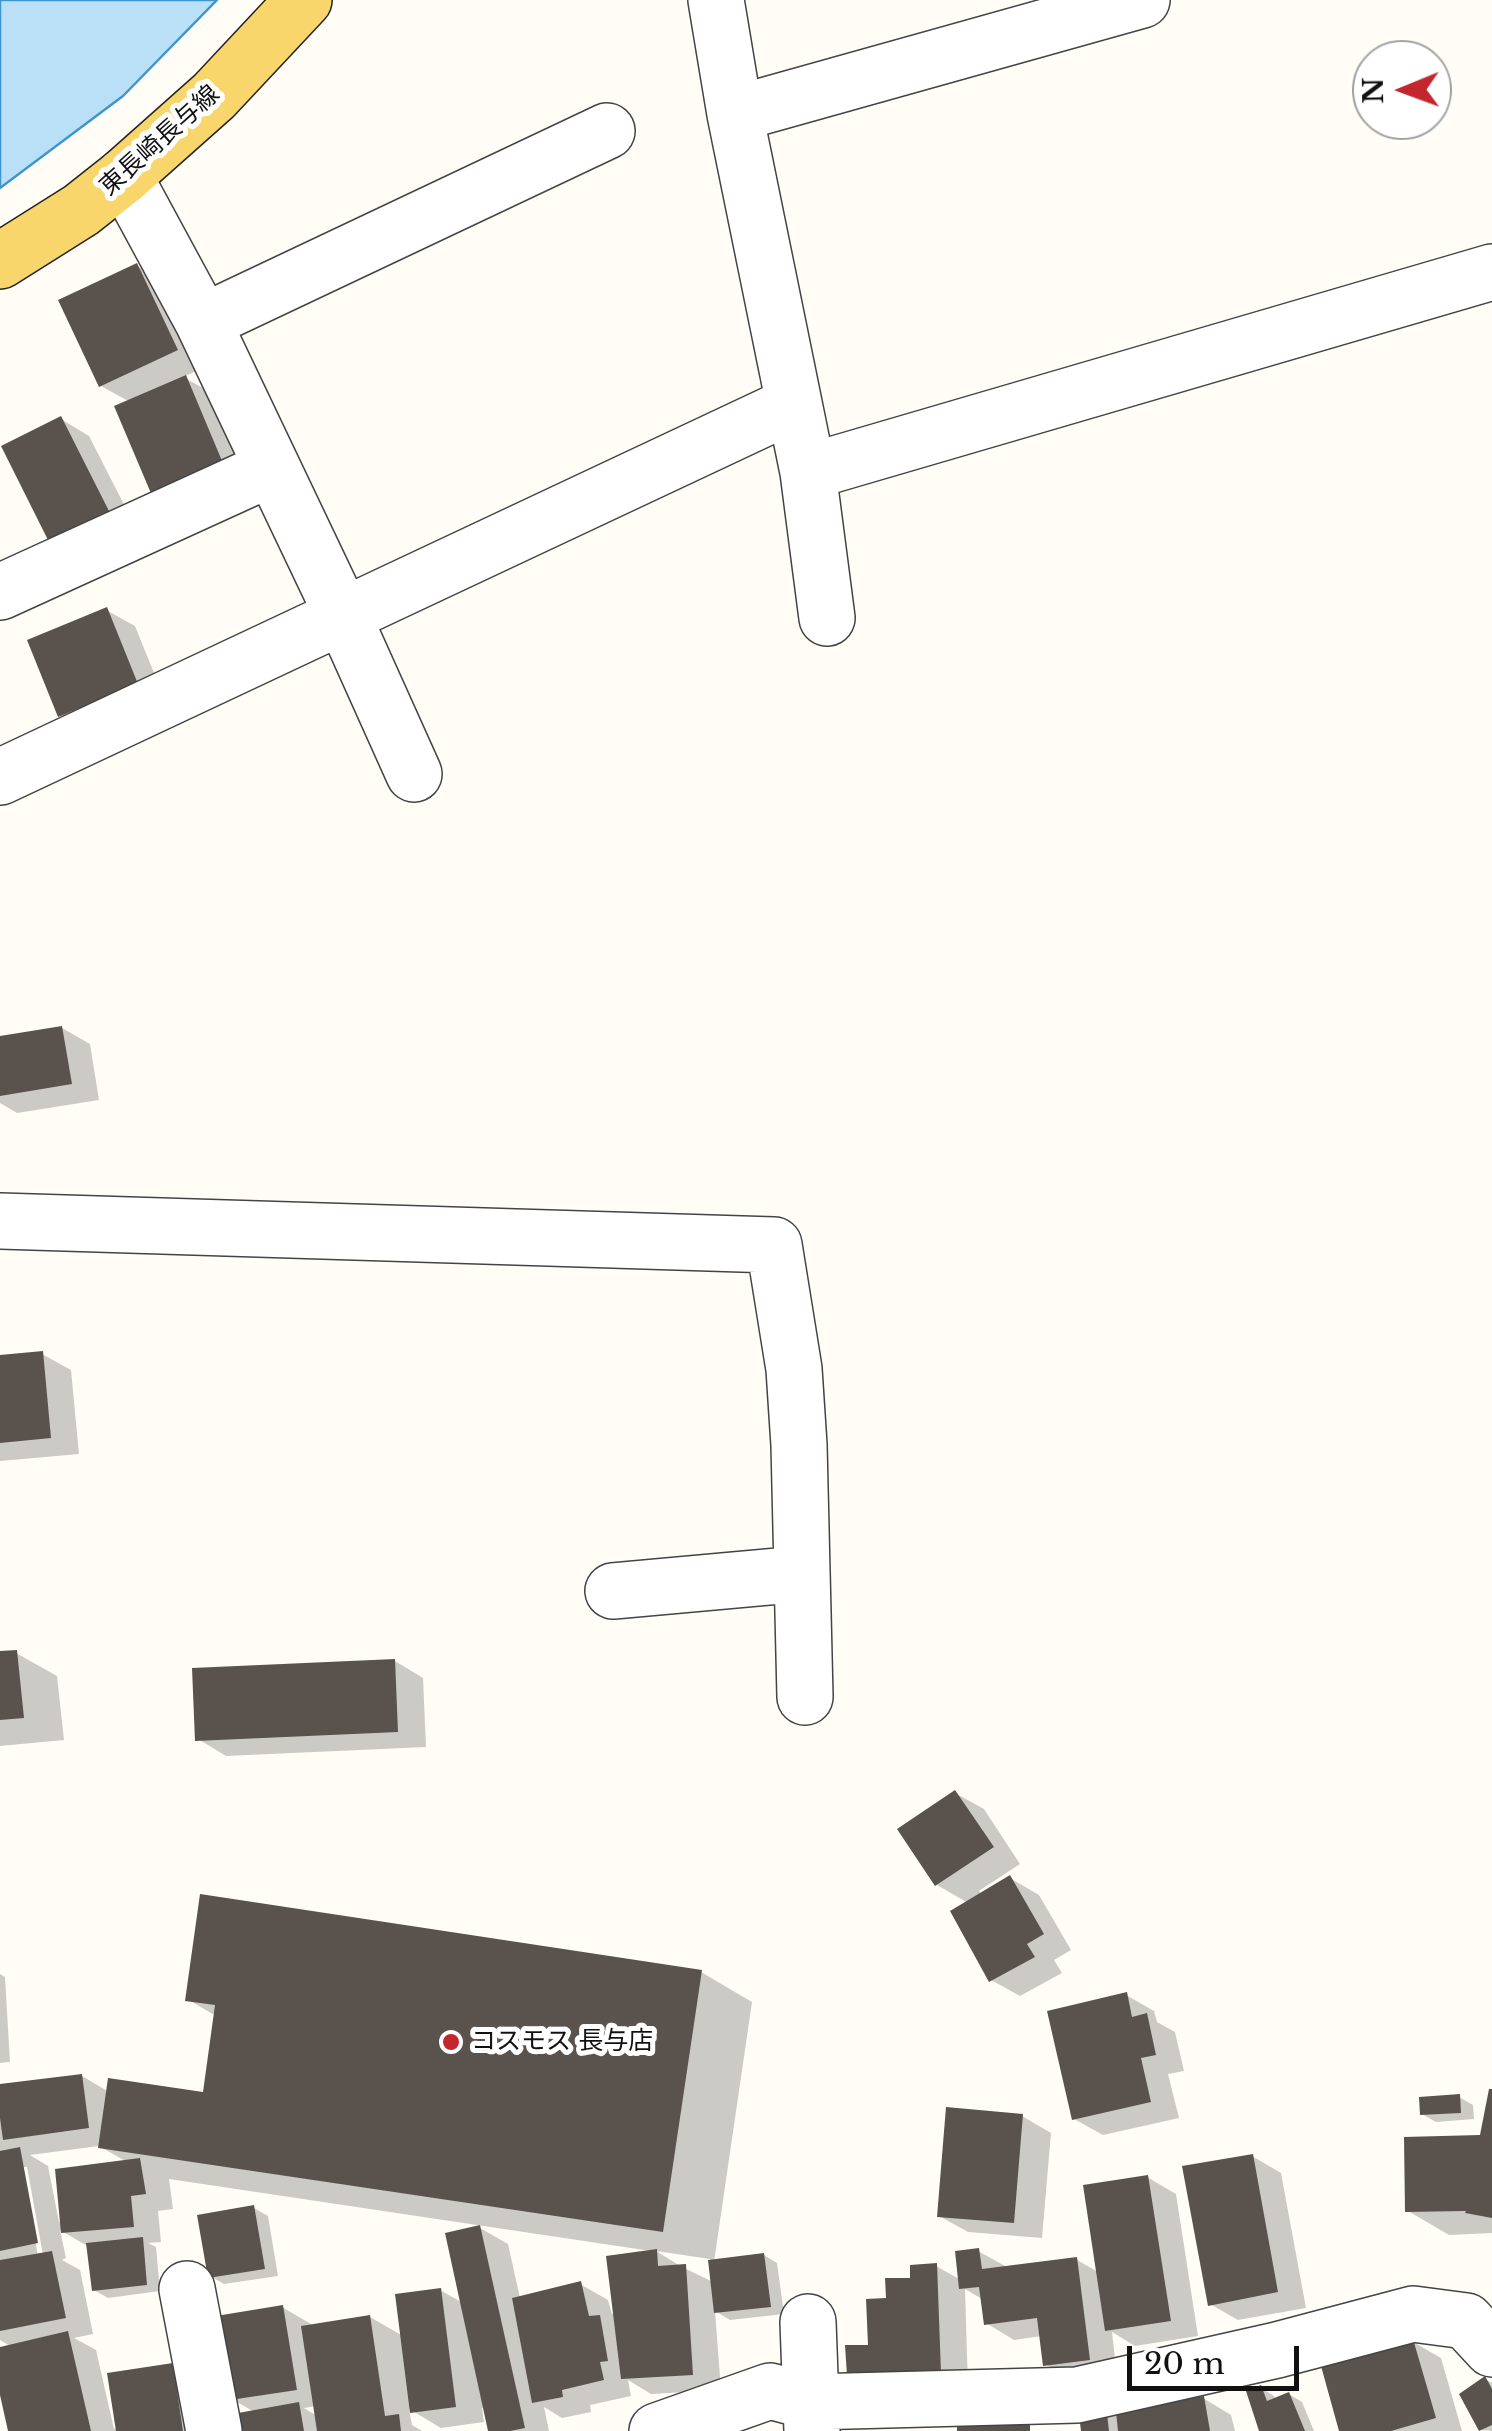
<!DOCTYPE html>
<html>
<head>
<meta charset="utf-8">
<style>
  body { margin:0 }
  #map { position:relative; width:1492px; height:2431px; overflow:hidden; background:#fffdf5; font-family:"Libre Baskerville",serif }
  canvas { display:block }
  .north { position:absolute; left:1352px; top:40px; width:100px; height:100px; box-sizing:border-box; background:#fff; border:2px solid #a0a0a0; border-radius:50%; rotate:269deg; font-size:28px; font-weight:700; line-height:40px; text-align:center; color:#111 }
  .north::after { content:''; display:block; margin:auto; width:35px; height:45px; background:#c4262e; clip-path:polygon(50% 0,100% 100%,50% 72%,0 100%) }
  .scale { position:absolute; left:1127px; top:2346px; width:172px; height:45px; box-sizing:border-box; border:5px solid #111; border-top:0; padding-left:12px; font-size:30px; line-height:35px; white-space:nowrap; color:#111; -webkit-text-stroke:8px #fff; paint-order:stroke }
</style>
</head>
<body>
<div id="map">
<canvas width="1492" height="2431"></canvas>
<div class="north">N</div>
<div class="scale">20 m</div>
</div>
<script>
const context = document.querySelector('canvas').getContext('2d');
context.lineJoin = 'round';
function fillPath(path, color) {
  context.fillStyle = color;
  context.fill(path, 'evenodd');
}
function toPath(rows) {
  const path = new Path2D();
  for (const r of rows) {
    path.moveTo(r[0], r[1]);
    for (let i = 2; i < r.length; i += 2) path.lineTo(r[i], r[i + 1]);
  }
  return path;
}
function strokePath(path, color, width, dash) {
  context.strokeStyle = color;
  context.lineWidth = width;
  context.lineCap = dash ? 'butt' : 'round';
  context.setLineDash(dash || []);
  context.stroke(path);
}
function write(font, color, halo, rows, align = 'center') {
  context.font = font + ' "Libre Baskerville","Noto Sans JP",serif';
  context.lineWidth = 10;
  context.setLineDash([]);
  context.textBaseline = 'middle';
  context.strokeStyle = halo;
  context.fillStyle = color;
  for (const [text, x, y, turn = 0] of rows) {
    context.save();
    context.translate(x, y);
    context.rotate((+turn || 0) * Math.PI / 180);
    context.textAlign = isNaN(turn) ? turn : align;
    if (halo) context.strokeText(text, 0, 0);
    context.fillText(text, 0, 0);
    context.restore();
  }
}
const water = toPath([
  [0,0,217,0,123,96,0,188,0,0]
]);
fillPath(water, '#b9e0f7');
strokePath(water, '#3f96cf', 2.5);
fillPath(toPath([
  [137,266,165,282,205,367,183,377,214,394,252,484,130,402,101,386],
  [61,419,89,436,137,530,80,558],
  [106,610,135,626,165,700,88,732,60,716],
  [62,1028,90,1044,99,1100,17,1113,0,1103,0,1039],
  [42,1354,71,1370,79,1454,0,1461,0,1358],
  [16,1653,57,1676,64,1740,0,1746,0,1654],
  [395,1661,423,1678,426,1747,226,1756,198,1739],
  [955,1793,984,1809,1020,1864,979,1891,982,1895,1010,1878,1039,1895,1071,1950,1054,1960,1062,1973,1020,1996,991,1980,968,1903,937,1885],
  [701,1972,752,2002,714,2262,764,2255,777,2263,784,2314,730,2320,715,2311,721,2390,651,2394,628,2380,631,2396,590,2405,591,2412,562,2418,544,2407,549,2431,491,2431,486,2407,482,2408,484,2422,441,2428,409,2409,412,2425,422,2431,243,2431,256,2413,232,2399,282,2307,311,2324,311,2326,370,2317,403,2336,440,2290,463,2303,480,2228,508,2244,520,2298,580,2284,608,2300,612,2314,615,2313,651,2251,169,2179,173,2209,158,2211,161,2242,148,2243,156,2247,160,2291,108,2298,94,2290,89,2247,60,2230,66,2258,62,2260,80,2270,93,2334,74,2338,96,2350,114,2429,118,2428,172,2366,201,2382,208,2431,11,2431,0,2384,0,2350,12,2347,0,2340,0,2087,82,2076,109,2092,205,2095,216,2016,187,1999],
  [99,2146,127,2162,63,2221,59,2222,48,2166,30,2155],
  [22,2167,27,2167,43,2255,38,2256],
  [656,2251,710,2259,713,2282,682,2267],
  [316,2406,317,2416,304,2408],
  [0,1974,5,1977,10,2062,0,2063],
  [1126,1995,1154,2011,1157,2022,1175,2032,1184,2071,1168,2074,1179,2118,1103,2135,1074,2119],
  [1492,2092,1492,2233,1449,2235,1408,2211,1482,2138],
  [1459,2097,1473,2105,1474,2119,1436,2122,1422,2114],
  [1022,2116,1051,2133,1042,2238,968,2232,939,2216],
  [1252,2156,1281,2173,1306,2308,1238,2320,1210,2304],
  [1147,2177,1176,2194,1198,2336,1135,2346,1112,2332,1117,2376,1074,2381,1045,2364,1042,2336,1014,2340,986,2323,982,2299,965,2289,968,2388,871,2347,888,2301,913,2280,936,2266,961,2280,978,2251,1007,2267,1077,2260,1098,2272],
  [254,2208,268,2216,278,2276,224,2284,210,2276],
  [1413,2342,1441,2358,1462,2431,1341,2431],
  [1485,2379,1492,2383,1492,2431,1481,2430,1463,2395],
  [1261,2388,1274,2396,1276,2400,1289,2394,1302,2402,1314,2431,1262,2431],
  [1203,2398,1231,2415,1235,2431,1083,2431,1081,2410,1117,2414]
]), '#0003');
fillPath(toPath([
  [137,263,178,350,99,387,58,300],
  [186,375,225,468,153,498,114,406],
  [61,416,110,513,50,544,1,446],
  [107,607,138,684,58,717,27,640],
  [62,1026,72,1084,0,1096,0,1036],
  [43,1351,51,1438,0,1443,0,1355],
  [17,1650,24,1718,0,1720,0,1651],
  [395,1659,398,1732,195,1741,192,1668],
  [955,1790,994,1847,935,1886,897,1829],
  [1010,1875,1044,1934,1027,1944,1035,1957,989,1982,950,1911],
  [200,1894,702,1970,663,2232,98,2148,108,2078,203,2092,215,2005,185,2001],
  [1127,1992,1132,2017,1147,2013,1156,2055,1141,2058,1151,2102,1072,2120,1047,2011],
  [82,2074,89,2128,3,2140,0,2118,0,2084],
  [1489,2089,1492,2089,1492,2218,1465,2213,1466,2211,1405,2212,1404,2137,1480,2135],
  [1460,2094,1461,2113,1420,2115,1419,2097],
  [946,2107,1023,2114,1014,2223,937,2217],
  [20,2147,38,2243,0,2251,0,2151],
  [1253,2154,1278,2292,1208,2306,1182,2166],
  [140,2158,146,2194,131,2196,134,2227,61,2233,55,2169],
  [1148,2175,1171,2321,1105,2331,1083,2185],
  [254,2205,265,2269,208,2278,197,2215],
  [480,2225,525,2428,510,2431,488,2431,445,2233],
  [143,2237,147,2285,92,2291,86,2243],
  [979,2248,982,2269,1077,2257,1090,2360,1043,2366,1037,2318,984,2325,979,2287,959,2289,955,2251],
  [657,2249,658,2266,686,2264,693,2375,621,2379,606,2256],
  [52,2251,66,2318,0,2331,0,2260],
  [764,2253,771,2307,714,2313,708,2260],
  [937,2263,941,2373,847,2376,845,2345,868,2345,866,2299,886,2298,885,2278,910,2278,910,2265],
  [581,2281,589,2316,600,2315,608,2361,600,2362,604,2380,562,2390,563,2397,532,2403,512,2298],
  [441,2288,456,2407,410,2413,395,2294],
  [283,2305,297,2390,230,2400,216,2316],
  [370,2315,385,2416,399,2414,401,2431,317,2431,301,2326],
  [68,2331,91,2431,8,2431,0,2395,0,2347],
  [1413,2339,1436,2418,1391,2431,1339,2431,1321,2366],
  [173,2363,183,2431,116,2431,107,2373],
  [1485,2376,1492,2389,1492,2425,1479,2431,1459,2394],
  [1261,2385,1267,2401,1289,2392,1305,2431,1259,2431,1246,2391],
  [1204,2396,1210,2431,1118,2431,1116,2412],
  [299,2402,304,2431,241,2431,238,2413],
  [1106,2405,1109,2431,1081,2431,1078,2407],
  [957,2418,1030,2421,1030,2431,957,2431]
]), '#5a524d');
const street = toPath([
  [716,0,735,114,808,472,1492,272],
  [735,114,1142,0],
  [124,176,203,322,343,616,414,774],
  [203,322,607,131],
  [808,472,827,618],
  [0,592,272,468],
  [0,777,794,404],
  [0,1221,774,1245,794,1369,799,1445,805,1697],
  [613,1591,801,1574],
  [187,2289,214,2431],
  [808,2322,812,2431],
  [657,2431,770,2391,811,2402,1077,2395,1277,2350,1413,2314,1466,2321,1492,2349]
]);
const primary = toPath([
  [0,261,81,210,124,176,214,96,304,0]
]);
strokePath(street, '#444', 58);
strokePath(primary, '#222', 58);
strokePath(street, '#fff', 55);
strokePath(primary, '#f9d66b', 55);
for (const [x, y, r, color] of [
  [451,2042,10,"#c4262e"]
]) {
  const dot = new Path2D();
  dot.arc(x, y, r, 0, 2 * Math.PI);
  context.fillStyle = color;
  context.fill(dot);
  strokePath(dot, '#fff', 4);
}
write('25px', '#111', '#fff', [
  ["東長崎長与線",160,141,-42]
]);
write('25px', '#111', '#fff', [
  ["コスモス 長与店",471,2042]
], 'left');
</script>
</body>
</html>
